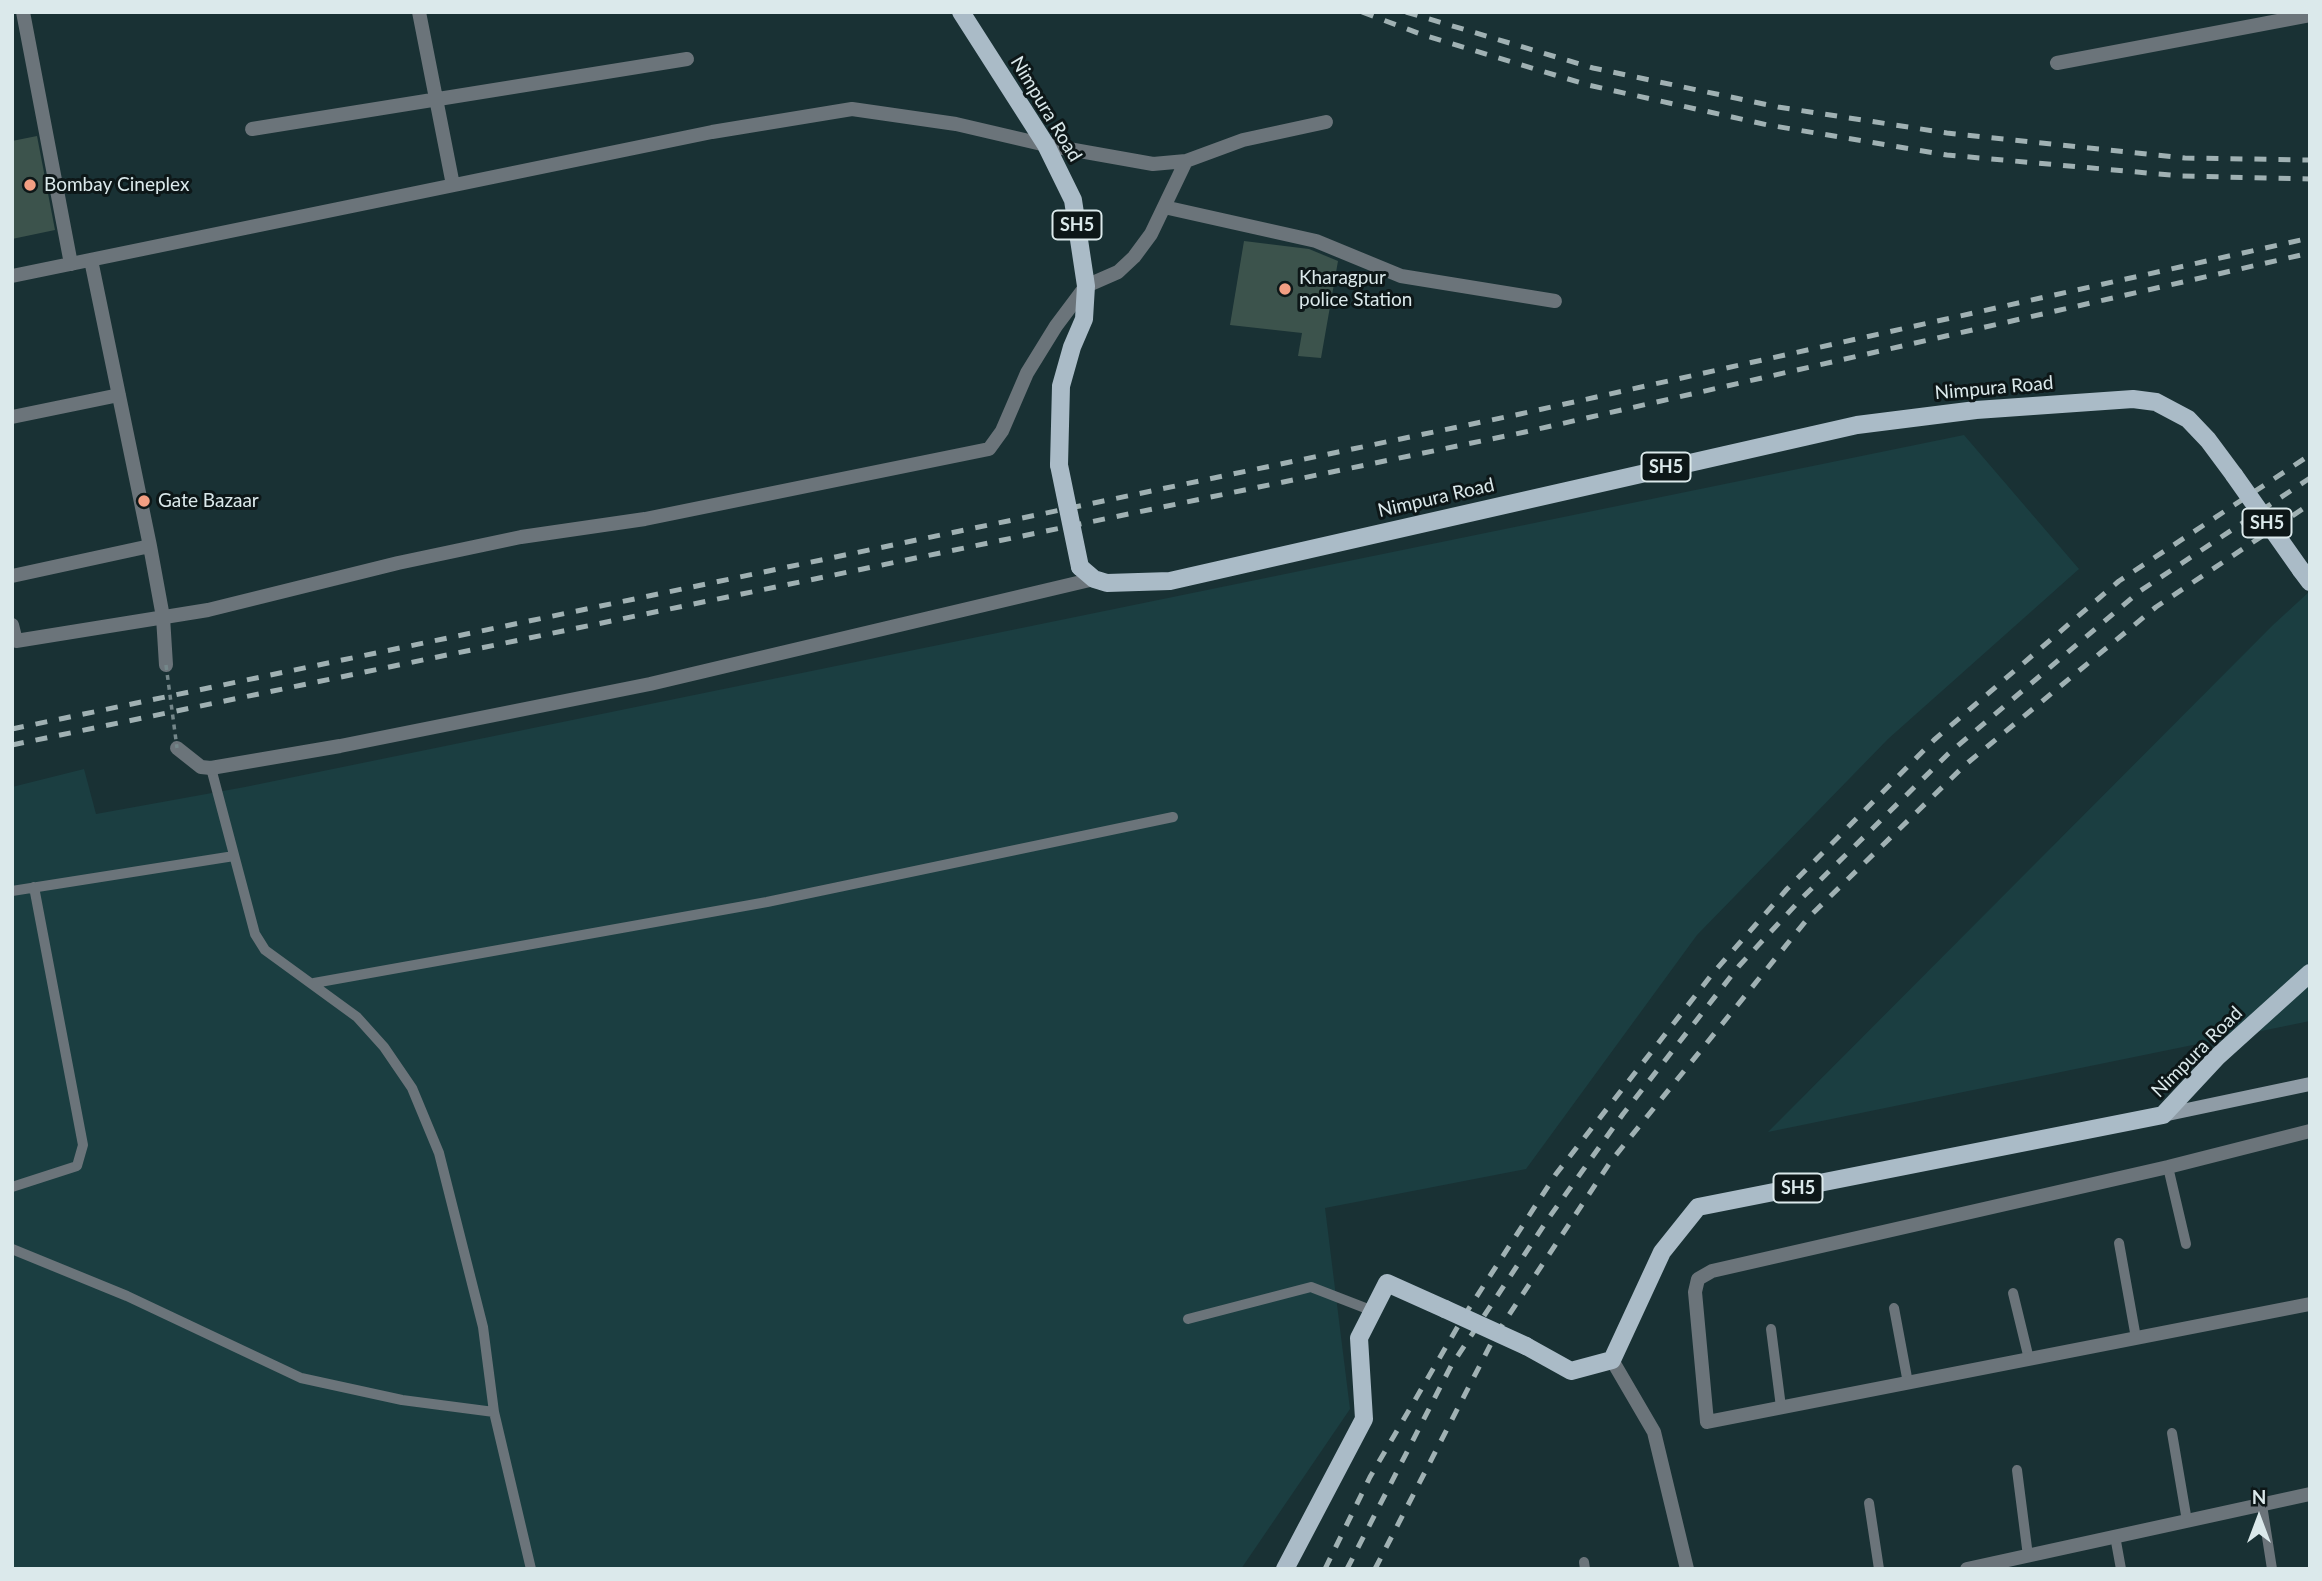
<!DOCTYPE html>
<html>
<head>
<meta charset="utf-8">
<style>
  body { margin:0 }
  #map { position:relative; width:2322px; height:1581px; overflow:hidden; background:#193134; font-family:Lato,sans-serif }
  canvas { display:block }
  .frame { position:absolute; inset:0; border:14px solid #dbe9eb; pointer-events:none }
  .north { position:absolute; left:2224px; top:1483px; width:70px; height:70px; -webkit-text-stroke:5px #0d1718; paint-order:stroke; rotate:0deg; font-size:19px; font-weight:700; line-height:28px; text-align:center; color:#dbe9eb }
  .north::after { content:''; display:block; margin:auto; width:24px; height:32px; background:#dbe9eb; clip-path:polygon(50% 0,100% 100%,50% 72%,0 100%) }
</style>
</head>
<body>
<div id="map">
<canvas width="2322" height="1581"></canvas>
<div class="frame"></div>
<div class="north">N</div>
</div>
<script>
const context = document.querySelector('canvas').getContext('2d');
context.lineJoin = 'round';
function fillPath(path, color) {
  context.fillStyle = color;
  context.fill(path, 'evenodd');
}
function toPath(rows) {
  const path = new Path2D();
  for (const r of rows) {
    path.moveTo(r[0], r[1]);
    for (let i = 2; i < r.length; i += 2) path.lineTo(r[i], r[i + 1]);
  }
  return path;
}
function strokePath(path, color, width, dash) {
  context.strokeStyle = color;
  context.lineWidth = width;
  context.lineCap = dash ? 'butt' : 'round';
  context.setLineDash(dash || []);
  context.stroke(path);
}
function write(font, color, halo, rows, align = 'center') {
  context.font = font + ' Lato,sans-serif';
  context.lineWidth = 6;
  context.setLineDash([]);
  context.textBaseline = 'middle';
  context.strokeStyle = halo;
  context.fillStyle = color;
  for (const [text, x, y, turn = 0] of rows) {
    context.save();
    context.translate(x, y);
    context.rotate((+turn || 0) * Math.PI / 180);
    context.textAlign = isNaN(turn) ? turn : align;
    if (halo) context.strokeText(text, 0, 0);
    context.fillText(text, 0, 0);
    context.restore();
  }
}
fillPath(toPath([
  [1964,435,2079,569,1888,739,1697,935,1526,1169,1325,1208,1350,1409,1241,1569,12,1569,12,787,84,769,96,814,245,787],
  [2310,591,2310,1021,1768,1132,2273,625]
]), '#1b3e41');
fillPath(toPath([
  [37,136,55,230,12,239,12,141],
  [1244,241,1309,249,1338,261,1321,358,1298,356,1302,333,1230,325]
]), '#3c534c');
strokePath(toPath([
  [211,768,255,934,265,950,357,1017,384,1047,412,1088,439,1153,483,1327,494,1412,531,1569],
  [12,891,234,856],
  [314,983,767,902,1173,817],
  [2168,1167,2186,1244],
  [12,1187,77,1166,83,1145,34,887],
  [2119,1243,2136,1338],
  [12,1249,127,1296,301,1378,402,1400,494,1412],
  [2013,1293,2029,1359],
  [1894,1308,1908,1383],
  [1188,1319,1311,1287,1373,1311],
  [1771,1329,1781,1407],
  [2172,1433,2187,1521],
  [2017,1470,2028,1556],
  [1869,1503,1879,1569],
  [2262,1505,2272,1569],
  [2115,1536,2121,1569],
  [1584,1562,1585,1569]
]), '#6b747a', 10);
strokePath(toPath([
  [23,12,71,264],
  [419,12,453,185],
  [2057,63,2310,15],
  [252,129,687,59],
  [1164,207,1316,241,1401,276,1555,301],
  [91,260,150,546,163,617,166,665],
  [12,276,712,132,852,109,956,124,1046,145,1153,164,1186,161,1243,140,1326,122],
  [12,417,119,395],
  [12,576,150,546],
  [12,625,16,641,208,610,398,563,521,537,645,519,989,449,1002,431,1027,373,1056,326,1086,286,1118,272,1134,257,1151,234,1186,161],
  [177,748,201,767,211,768,340,746,650,684,1094,579],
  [2310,1131,2168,1167,1712,1271,1698,1279,1695,1292,1707,1422,2310,1304],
  [1612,1360,1654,1432,1687,1569],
  [1967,1569,2310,1494]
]), '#6b747a', 14);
strokePath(toPath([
  [2163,1115,2310,1084]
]), '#8f9ca6', 14);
strokePath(toPath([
  [961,12,1046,145,1073,200,1086,286,1084,319,1072,347,1061,386,1059,465],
  [1080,567,1094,579,1107,583,1170,581,1857,425,1976,410,2133,399,2156,402,2188,419,2208,440,2234,475],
  [2301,570,2310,582],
  [1526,1346,1571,1371,1612,1360,1662,1252,1698,1207,2163,1115,2217,1057,2310,973],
  [1285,1569,1364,1419,1359,1338,1387,1283,1445,1309]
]), '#aabbc7', 18);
strokePath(toPath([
  [1362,12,1423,35,1588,85,1768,125,1947,155,2181,176,2310,179],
  [1406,12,1593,68,1778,107,1947,133,2185,158,2310,160],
  [12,729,1520,414,2310,238],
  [12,745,1525,432,2310,253],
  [1325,1569,1370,1477,1464,1316,1556,1174,1713,973,1787,889,1934,740,2119,581,2310,455],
  [1347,1569,1451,1366,1548,1219,1623,1114,1739,966,1802,898,1948,754,2140,591,2310,478],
  [1375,1569,1495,1336,1611,1161,1809,917,1965,765,2156,607,2310,504]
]), '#a0b1b3', 5, [12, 12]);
strokePath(toPath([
  [166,665,177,748]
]), '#74878a', 3.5, [5, 5]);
strokePath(toPath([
  [1059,465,1080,567],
  [2234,475,2301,570],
  [1445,1309,1526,1346]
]), '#aabbc7', 18);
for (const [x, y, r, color] of [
  [30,185,7,"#f39f83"],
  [1285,289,7,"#f39f83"],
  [144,501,7,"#f39f83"]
]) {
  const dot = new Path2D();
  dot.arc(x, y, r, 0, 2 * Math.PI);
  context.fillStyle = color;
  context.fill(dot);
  strokePath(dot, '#0d1718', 2.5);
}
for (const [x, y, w] of [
  [1077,225,49],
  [1666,467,49],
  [2267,523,49],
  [1798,1188,49]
]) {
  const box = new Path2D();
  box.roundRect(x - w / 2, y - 14.5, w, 29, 5);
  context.fillStyle = '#0d1718';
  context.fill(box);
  strokePath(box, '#dbe9eb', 2);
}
write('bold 18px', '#dbe9eb', null, [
  ["SH5",1077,225],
  ["SH5",1666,467],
  ["SH5",2267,523],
  ["SH5",1798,1188]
]);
write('19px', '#dbe9eb', '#0d1718', [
  ["Nimpura Road",1046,109,59],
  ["Nimpura Road",1994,388,-5],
  ["Nimpura Road",1436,498,-13],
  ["Nimpura Road",2197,1052,-45]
]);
write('19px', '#dbe9eb', '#0d1718', [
  ["Bombay Cineplex",44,185],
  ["Kharagpur",1299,278],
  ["police Station",1299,300],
  ["Gate Bazaar",158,501]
], 'left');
</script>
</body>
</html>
